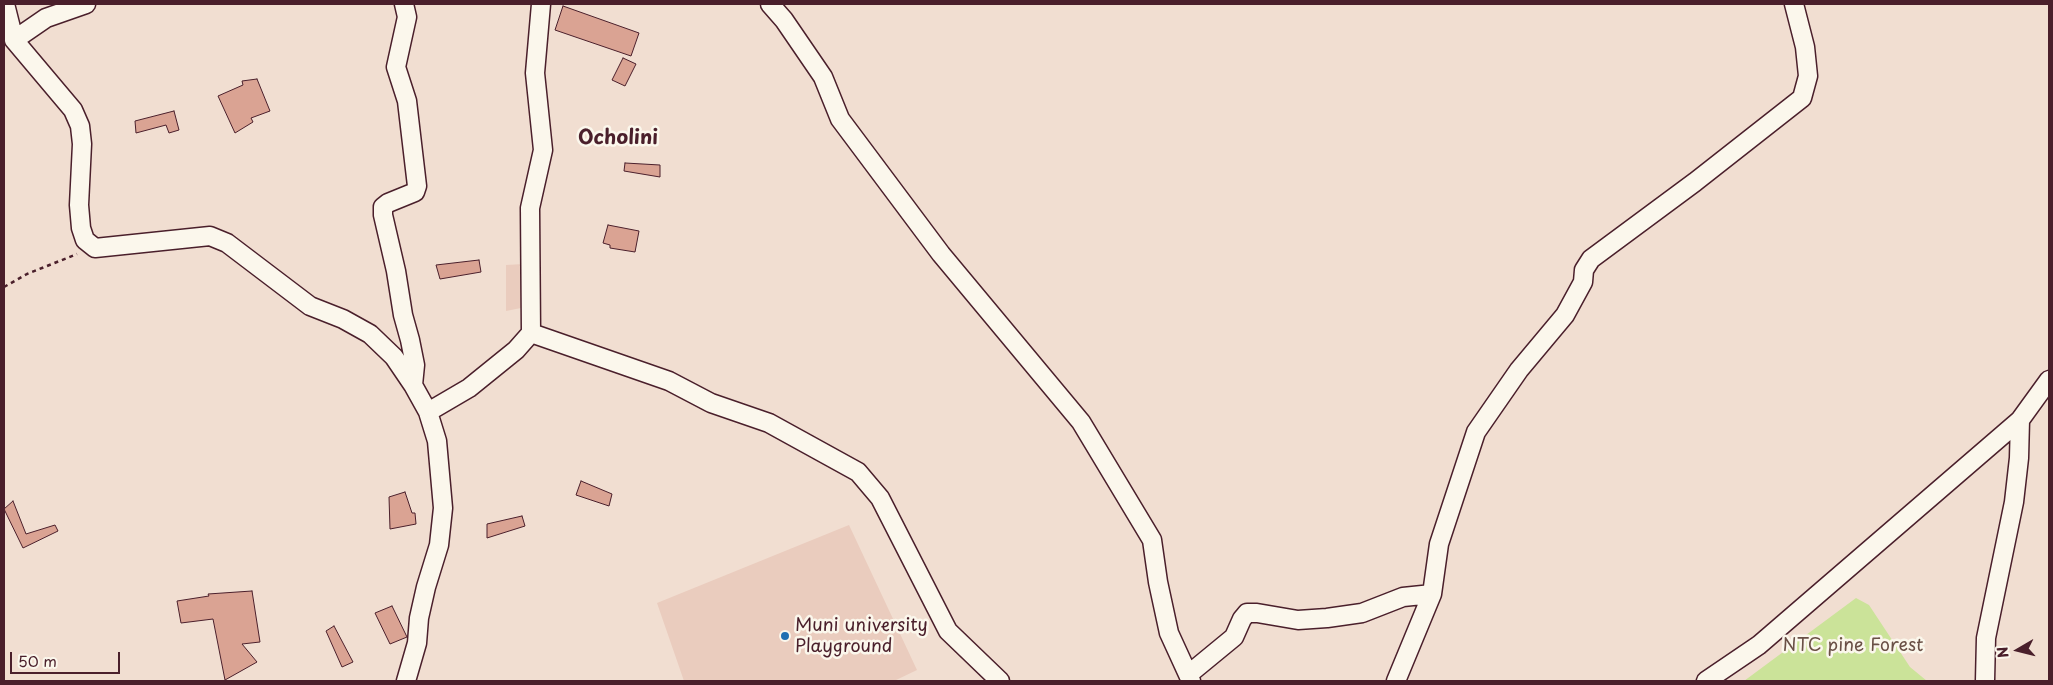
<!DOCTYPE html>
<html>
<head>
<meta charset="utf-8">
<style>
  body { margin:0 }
  #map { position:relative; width:2053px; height:685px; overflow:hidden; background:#f1ded1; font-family:"Playpen Sans",sans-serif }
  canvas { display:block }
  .frame { position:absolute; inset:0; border:5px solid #4a1f2b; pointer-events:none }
  .north { position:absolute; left:1993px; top:625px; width:50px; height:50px; -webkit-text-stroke:4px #fbf7ec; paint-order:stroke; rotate:262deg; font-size:14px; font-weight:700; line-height:20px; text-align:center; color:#4a1f2b }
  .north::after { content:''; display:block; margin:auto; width:18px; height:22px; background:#4a1f2b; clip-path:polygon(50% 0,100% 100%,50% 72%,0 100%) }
  .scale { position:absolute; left:10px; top:652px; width:110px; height:22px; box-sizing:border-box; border:2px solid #4a1f2b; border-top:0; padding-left:6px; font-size:15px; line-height:18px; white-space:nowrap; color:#4a1f2b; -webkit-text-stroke:4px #fbf7ec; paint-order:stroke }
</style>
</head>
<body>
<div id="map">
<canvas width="2053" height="685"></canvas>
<div class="frame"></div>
<div class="north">N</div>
<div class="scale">50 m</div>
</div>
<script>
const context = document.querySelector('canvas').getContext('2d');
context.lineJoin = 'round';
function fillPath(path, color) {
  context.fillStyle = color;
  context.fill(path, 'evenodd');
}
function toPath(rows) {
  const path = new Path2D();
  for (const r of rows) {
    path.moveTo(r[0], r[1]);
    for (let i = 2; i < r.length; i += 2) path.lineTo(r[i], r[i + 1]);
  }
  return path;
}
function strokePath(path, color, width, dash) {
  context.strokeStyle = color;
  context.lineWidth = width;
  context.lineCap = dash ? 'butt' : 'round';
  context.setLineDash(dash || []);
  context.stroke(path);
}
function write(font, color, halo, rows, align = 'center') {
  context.font = font + ' "Playpen Sans",sans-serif';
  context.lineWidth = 5;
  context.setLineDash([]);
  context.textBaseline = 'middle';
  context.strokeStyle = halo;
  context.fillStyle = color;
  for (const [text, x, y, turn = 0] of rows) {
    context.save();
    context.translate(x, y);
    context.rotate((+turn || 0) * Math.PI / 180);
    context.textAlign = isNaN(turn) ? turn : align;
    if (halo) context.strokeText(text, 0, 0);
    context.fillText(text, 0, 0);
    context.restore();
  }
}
fillPath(toPath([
  [524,264,526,307,506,311,506,265],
  [849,525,917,670,894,681,684,681,657,603]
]), '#eaccbe');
fillPath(toPath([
  [1856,598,1869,605,1910,667,1927,681,1744,681]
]), '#cbe399');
const building = toPath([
  [563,6,639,33,631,56,555,30,563,6],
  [623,58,636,64,625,86,612,80,623,58],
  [257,79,270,111,251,118,253,122,235,133,218,96,243,85,242,81,257,79],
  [174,111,179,130,169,133,166,125,136,133,135,121,174,111],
  [625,163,660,165,660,177,624,171,625,163],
  [608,225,639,231,635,252,610,248,610,245,603,243,608,225],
  [479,260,481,272,440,279,436,265,479,260],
  [581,481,612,494,609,506,576,495,581,481],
  [405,492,412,513,415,513,416,524,390,529,389,497,405,492],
  [13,501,26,534,55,525,58,531,23,548,4,509,13,501],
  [522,516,525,526,487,538,487,524,522,516],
  [252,591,260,642,242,644,257,662,225,680,213,619,181,623,177,601,209,596,208,594,252,591],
  [392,606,407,637,390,644,375,613,392,606],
  [334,626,353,662,342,667,326,631,334,626]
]);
fillPath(building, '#daa393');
strokePath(building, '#4a1f2b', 1);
const minor = toPath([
  [5,4,14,40,73,110,80,126,82,144,79,205,81,228,85,240,95,248,210,236,227,243,310,306,343,319,370,334,394,357,413,385,428,412,437,441,443,508,439,545,426,587,419,618,417,643,406,681],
  [404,4,407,17,396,67,407,101,417,186,415,192,388,203,383,207,383,215,396,271,403,315,410,340,415,365,413,385],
  [770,4,784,20,823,77,840,119,941,254,1081,422,1152,540,1158,582,1169,633,1191,681],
  [14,40,46,18,86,4],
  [531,333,669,381,711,403,769,423,858,472,880,498,948,631,1000,681],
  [428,412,469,388,516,350,531,333,530,208,543,150,535,73,541,4],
  [1189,674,1234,637,1242,619,1247,613,1257,613,1298,620,1327,618,1362,613,1403,597,1432,594],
  [1396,681,1432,594,1439,544,1476,432,1519,370,1565,315,1583,282,1584,270,1591,259,1695,182,1802,98,1808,76,1805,47,1794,4],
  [1706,681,1759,645,2020,420,2049,380],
  [1985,681,1986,638,2014,502,2019,458,2020,420]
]);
strokePath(minor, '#4a1f2b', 21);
strokePath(toPath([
  [4,287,27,274,77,254]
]), '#4a1f2b', 2.5, [4, 4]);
strokePath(minor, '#fbf7ec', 18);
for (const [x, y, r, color] of [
  [785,636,5,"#1f6fb2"]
]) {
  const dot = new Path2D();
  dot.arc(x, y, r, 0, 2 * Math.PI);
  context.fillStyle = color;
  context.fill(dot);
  strokePath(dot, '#fbf7ec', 2);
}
write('18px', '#4a1f2b', '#fbf7ec', [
  ["Muni university",795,626],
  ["Playground",795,647]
], 'left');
write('18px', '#6a5046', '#fbf7ec', [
  ["NTC pine Forest",1853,646]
]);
write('bold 20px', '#4a1f2b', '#fbf7ec', [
  ["Ocholini",618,138]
]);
</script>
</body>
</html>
